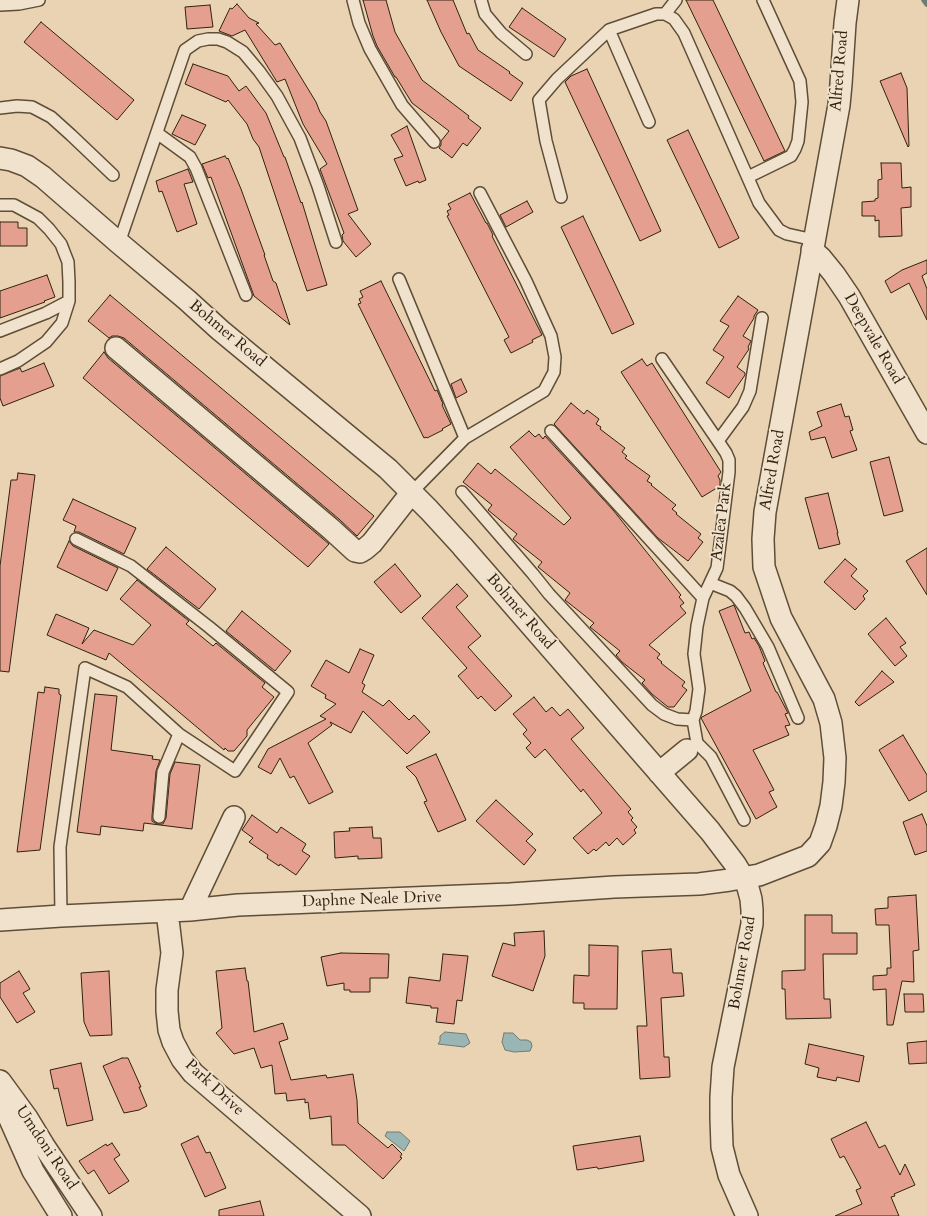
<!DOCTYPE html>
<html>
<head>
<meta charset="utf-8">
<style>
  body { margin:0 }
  canvas { display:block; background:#ead3b2 }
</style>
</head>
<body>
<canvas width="927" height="1216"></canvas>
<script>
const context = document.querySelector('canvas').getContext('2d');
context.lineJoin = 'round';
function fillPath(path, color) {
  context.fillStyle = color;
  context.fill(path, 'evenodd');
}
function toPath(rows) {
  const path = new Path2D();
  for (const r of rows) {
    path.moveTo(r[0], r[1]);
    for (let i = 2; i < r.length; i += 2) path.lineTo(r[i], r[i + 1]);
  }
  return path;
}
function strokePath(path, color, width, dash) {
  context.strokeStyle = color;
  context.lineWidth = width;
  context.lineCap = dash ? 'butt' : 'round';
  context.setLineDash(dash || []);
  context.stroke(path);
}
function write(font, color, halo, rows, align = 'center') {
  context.font = font + ' Cardo,serif';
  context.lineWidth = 4;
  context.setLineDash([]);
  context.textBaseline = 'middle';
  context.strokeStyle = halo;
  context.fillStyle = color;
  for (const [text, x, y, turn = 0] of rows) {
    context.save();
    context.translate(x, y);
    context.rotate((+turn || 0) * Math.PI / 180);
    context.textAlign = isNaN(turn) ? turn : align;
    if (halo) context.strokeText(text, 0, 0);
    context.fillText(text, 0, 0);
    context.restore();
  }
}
const water = toPath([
  [445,1032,466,1034,470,1043,464,1047,438,1044,440,1041,440,1036,445,1032],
  [504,1033,513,1033,520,1040,527,1040,531,1042,532,1046,530,1051,514,1052,505,1050,502,1042,504,1033],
  [387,1132,400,1132,410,1141,404,1151,385,1136,387,1132]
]);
fillPath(water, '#9ab6b4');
strokePath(water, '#707b72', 1);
strokePath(toPath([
  [924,0,927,4]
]), '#707b72', 5.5);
const building = toPath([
  [363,0,386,0,395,32,422,80,469,116,468,118,481,128,467,146,463,143,452,158,439,148,441,145,441,141,449,131,412,103,396,77,395,77,377,46,373,36,363,0],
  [427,0,453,0,467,34,469,33,478,50,510,72,509,73,523,83,511,101,459,66,441,32,427,0],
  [686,0,713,0,785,151,764,161,686,0],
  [237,4,249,18,259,23,256,24,275,45,280,43,316,102,320,112,326,121,358,210,348,214,371,244,356,257,343,241,342,235,344,233,320,169,327,164,303,124,285,79,277,82,245,30,232,36,219,31,230,8,232,9,237,4],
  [210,5,213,27,187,29,185,7,210,5],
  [522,8,566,39,554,57,509,27,522,8],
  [41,22,134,100,117,120,24,42,41,22],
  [193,64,228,76,239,91,246,86,266,113,284,157,285,157,301,203,302,202,327,285,307,291,259,147,253,139,247,124,228,100,226,102,185,84,193,64],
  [587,69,661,231,640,241,565,82,571,76,587,69],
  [901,73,907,88,909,146,908,147,880,81,901,73],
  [182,115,206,125,195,145,172,134,182,115],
  [407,126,426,180,419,183,418,181,406,186,394,159,403,156,391,135,407,126],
  [688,130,739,238,719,248,667,140,688,130],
  [225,156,227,159,228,158,241,189,265,255,264,255,273,281,276,283,290,325,254,296,211,177,208,178,202,164,225,156],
  [881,163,901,163,902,188,911,187,911,207,901,208,902,236,879,237,879,220,875,221,875,216,862,216,862,202,875,201,875,199,878,198,878,180,882,179,881,163],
  [188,169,193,182,184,184,197,224,177,232,162,191,159,192,156,181,188,169],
  [470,193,486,223,487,223,493,235,492,236,542,335,532,340,533,342,511,353,504,340,509,337,447,216,449,215,447,211,451,209,448,204,470,193],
  [527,201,533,212,506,227,500,215,527,201],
  [583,216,634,324,612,334,561,227,583,216],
  [0,222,18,222,18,228,27,228,27,246,0,246,0,222],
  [927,260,927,273,922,276,927,289,927,320,909,283,891,293,885,281,902,270,927,260],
  [47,275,55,297,44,301,45,302,0,318,0,291,47,275],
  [381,281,435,391,437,390,443,404,442,405,451,424,442,429,443,430,427,438,426,437,424,438,358,304,361,303,359,299,363,297,360,291,381,281],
  [110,295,374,516,357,536,339,519,124,338,118,336,112,336,109,338,88,321,110,295],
  [738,296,758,310,754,316,754,318,743,336,751,341,748,347,749,349,737,367,745,373,745,375,729,398,706,383,724,357,713,350,729,326,720,321,738,296],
  [104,352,108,358,329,544,308,567,83,378,104,352],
  [642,359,647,366,652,363,721,472,718,476,720,480,720,486,702,497,621,372,642,359],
  [44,363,54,386,3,406,0,398,0,376,20,368,22,372,44,363],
  [461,379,467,392,456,398,451,384,461,379],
  [571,403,584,414,587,410,599,419,596,424,601,427,600,429,625,448,622,452,627,456,625,458,650,476,647,481,652,484,651,485,676,505,672,509,677,513,676,514,701,534,698,538,703,542,688,561,658,538,554,424,571,403],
  [841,404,845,417,849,416,853,430,850,431,857,450,832,458,825,437,811,440,809,432,822,426,817,412,841,404],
  [529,431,535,437,539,434,543,439,545,436,613,510,681,595,679,597,684,603,680,606,686,613,649,645,660,654,657,658,662,662,661,663,685,682,682,686,687,690,674,707,668,707,652,694,642,683,645,680,622,662,616,655,620,651,590,627,594,623,565,600,570,593,538,567,542,562,513,539,517,534,488,510,492,505,463,482,478,463,491,474,495,469,564,525,571,518,510,447,529,431],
  [889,457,903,511,884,516,870,462,889,457],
  [18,473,35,475,9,672,0,671,0,566,11,480,17,480,18,473],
  [828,493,838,533,837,533,840,544,819,549,805,498,828,493],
  [73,499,136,528,124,554,79,532,74,532,76,526,63,520,73,499],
  [69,541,73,546,118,568,107,591,57,567,69,541],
  [166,547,216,589,199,609,147,569,166,547],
  [927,548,927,595,906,561,927,548],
  [845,559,857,569,851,576,868,591,863,596,865,599,855,610,824,582,845,559],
  [395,564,421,596,401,613,374,582,395,564],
  [137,580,189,621,186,624,213,646,216,643,265,683,262,687,274,697,247,730,247,736,234,751,228,751,225,748,224,750,109,653,106,660,47,635,56,614,89,628,82,644,94,630,133,645,151,625,120,599,137,580],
  [457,584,468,596,456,607,481,636,468,647,512,696,495,711,481,696,478,699,458,676,467,668,422,618,457,584],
  [734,605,745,633,749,632,752,639,754,638,759,646,765,661,763,663,776,692,777,692,788,713,785,714,790,725,785,726,789,735,753,750,774,790,769,792,777,807,756,819,701,718,702,717,751,691,719,611,734,605],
  [242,611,291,651,275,671,226,631,242,611],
  [886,618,906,643,900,647,907,656,895,666,868,634,886,618],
  [360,649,374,655,362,683,365,685,362,692,383,706,389,700,409,720,414,715,430,732,407,754,363,711,351,733,330,722,332,725,308,743,333,792,309,804,294,776,290,778,280,758,271,774,258,767,268,749,326,719,320,716,336,704,325,698,326,695,311,686,326,660,349,673,360,649],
  [882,671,894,682,859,706,855,702,882,671],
  [45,687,59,689,59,694,61,695,40,850,17,852,38,692,44,693,45,687],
  [95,694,117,696,111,750,153,756,152,759,160,760,156,771,152,816,152,821,155,823,159,824,163,824,166,818,170,774,175,762,200,765,192,829,144,823,143,831,101,826,100,835,77,832,95,694],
  [534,697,546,712,552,707,560,716,568,709,584,728,571,739,631,809,628,812,633,818,631,820,637,827,634,830,636,833,623,845,617,838,609,846,606,842,596,851,594,849,588,854,573,838,602,813,583,789,581,792,545,749,535,758,526,748,531,743,523,734,527,730,513,714,534,697],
  [903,735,927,775,927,791,909,801,879,750,903,735],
  [436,754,466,820,438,832,424,802,427,801,416,777,406,767,436,754],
  [496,800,533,834,526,841,536,850,524,865,476,821,496,800],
  [922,814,927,826,927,851,915,855,903,822,922,814],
  [252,815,277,833,281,827,306,844,302,851,310,856,296,875,280,864,279,866,267,858,268,855,249,842,253,838,242,830,252,815],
  [372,827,373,838,381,838,382,858,358,859,358,856,335,858,334,832,350,831,349,828,372,827],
  [916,895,919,950,913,951,914,982,902,981,893,1025,887,1025,886,989,873,990,873,976,887,975,887,968,891,968,889,925,876,925,875,909,888,908,888,897,916,895],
  [805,915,832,915,832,933,857,933,857,954,823,954,824,999,830,999,831,1018,786,1019,785,989,782,989,782,971,805,970,805,915],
  [544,931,545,956,533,991,492,976,503,943,515,946,514,933,544,931],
  [589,945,618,946,617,1009,584,1009,584,1003,573,1003,574,975,589,976,589,945],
  [671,949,673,973,682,973,684,996,661,998,664,1057,669,1057,670,1077,640,1079,637,1026,647,1026,642,951,671,949],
  [341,953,389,954,388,978,370,978,370,992,350,992,350,990,344,990,344,983,327,986,321,957,341,953],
  [443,954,468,956,462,1001,457,1000,454,1024,436,1022,438,1008,431,1008,431,1006,406,1003,409,977,440,981,443,954],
  [245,968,247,981,248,981,254,1032,283,1023,288,1039,279,1042,291,1080,326,1075,327,1078,353,1074,357,1100,358,1123,388,1148,392,1144,402,1154,400,1157,402,1158,383,1179,345,1145,332,1145,331,1116,310,1119,308,1102,305,1103,305,1099,287,1101,286,1093,275,1094,272,1065,261,1068,254,1048,234,1054,216,1033,222,1028,216,971,245,968],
  [19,971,30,989,23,993,35,1012,17,1023,0,997,0,983,19,971],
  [109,971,112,1035,90,1036,84,1022,81,973,109,971],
  [904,994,923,994,924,1012,905,1012,904,994],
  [927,1041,927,1063,909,1064,907,1043,927,1041],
  [809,1044,864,1056,859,1082,837,1077,836,1081,817,1077,819,1068,805,1064,809,1044],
  [122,1058,128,1058,141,1087,139,1087,147,1106,139,1110,124,1113,103,1066,122,1058],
  [81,1063,93,1120,67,1126,58,1088,54,1089,50,1070,81,1063],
  [866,1122,879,1148,885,1145,900,1175,905,1164,915,1185,894,1194,895,1196,891,1197,899,1216,835,1216,862,1204,856,1190,861,1188,844,1156,840,1158,831,1139,866,1122],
  [198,1136,206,1153,210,1152,226,1188,205,1197,181,1144,198,1136],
  [640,1136,644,1161,598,1169,597,1167,577,1170,573,1146,640,1136],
  [112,1143,120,1155,114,1159,129,1181,109,1194,94,1170,88,1174,79,1161,106,1144,107,1146,112,1143],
  [260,1201,264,1216,219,1216,219,1210,260,1201]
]);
fillPath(building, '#e59f8f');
strokePath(building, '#302210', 1);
const lane = toPath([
  [353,0,359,23,370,49,402,105,434,142],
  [481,0,485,14,501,33,526,54],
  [0,5,19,4,39,0],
  [665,14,676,0],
  [609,30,649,122],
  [0,108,17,106,32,107,51,117,71,135,113,175],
  [157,133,190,157,196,168,246,295],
  [748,177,791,156,795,149,798,141,802,102,800,81,763,0],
  [561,197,546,141,539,100,557,79,609,30,656,14,665,14,674,19,684,33,759,203,779,230,787,234,814,240],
  [0,205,14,205,38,218,49,229,61,244,68,262,69,282,69,301,62,323,46,342,18,361,0,369],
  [119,243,185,50,198,41,208,39,218,39,227,42,243,52,259,71,277,96,300,138,318,186,336,242],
  [399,279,465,438],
  [0,331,46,313,69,301],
  [662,359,718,441,726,453,729,460,729,472,717,568,703,598,697,626,694,654,699,689,696,711,693,720,697,743,687,750],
  [551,431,703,598],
  [718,441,743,407,750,391,762,318],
  [412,492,465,438,544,391,554,372,555,357,551,336,526,281,480,193],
  [462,492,533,574,549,594,652,705,664,714,677,719,693,720],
  [710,583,730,591,736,596,745,608,768,647,798,718],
  [697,743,711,757,744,820],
  [159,817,163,772,179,734],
  [61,916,60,847,85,668,127,687,179,734,235,771,288,692,209,627,131,566,76,539]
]);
const street = toPath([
  [0,158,11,160,27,166,43,177,119,243,187,300,220,330,388,469,429,510,462,546,710,831,735,864,747,884,751,899,752,910,752,924,723,1067,721,1097,721,1118,722,1147,729,1175,747,1216],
  [812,250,821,258,834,274,849,296,927,433],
  [116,348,331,529,355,551,360,552,365,549,372,543,412,492],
  [659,773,687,750],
  [190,910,234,817],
  [167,911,172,953,167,990,167,1011,169,1030,173,1042,182,1059,193,1073,360,1216],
  [0,920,61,916,190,910,238,905,510,894,614,887,699,884,730,880,759,875,808,856,820,843,826,826,831,806,834,782,835,758,831,723,824,699,781,618,764,567,763,539,765,512,839,105,841,84,845,23,848,0],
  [0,1081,27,1118,44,1146,91,1216],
  [0,1097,33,1171,61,1216]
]);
strokePath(lane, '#5e4e38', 14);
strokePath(street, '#5e4e38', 24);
strokePath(lane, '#f1e2cd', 11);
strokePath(street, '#f1e2cd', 21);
write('16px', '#302210', '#f1e2cd', [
  ["Alfred Road",840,71,-85],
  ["Bohmer Road",227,334,40],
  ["Deepvale Road",873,339,60],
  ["Alfred Road",773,470,-80],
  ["Azalea Park",722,522,-83],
  ["Bohmer Road",520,612,49],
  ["Daphne Neale Drive",372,900,-2],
  ["Bohmer Road",743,963,-80],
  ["Park Drive",214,1088,43],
  ["Umdoni Road",46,1148,56]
]);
</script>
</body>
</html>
